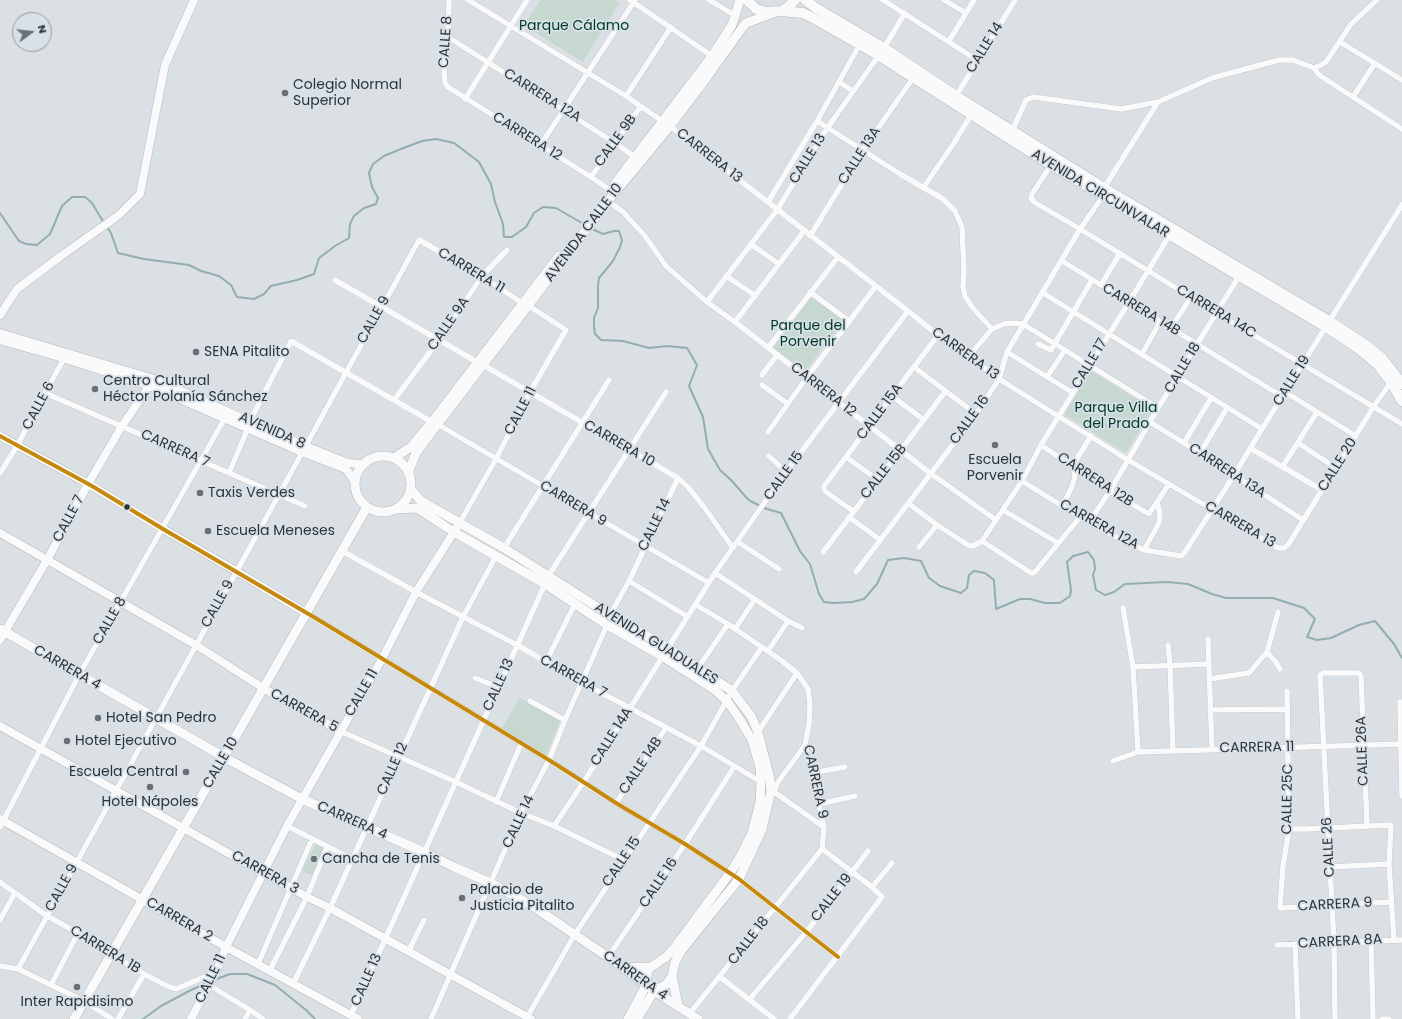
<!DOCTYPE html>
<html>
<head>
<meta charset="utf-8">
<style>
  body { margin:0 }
  #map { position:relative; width:1402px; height:1019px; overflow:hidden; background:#dbe0e5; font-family:Poppins,sans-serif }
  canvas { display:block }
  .north { position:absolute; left:12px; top:12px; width:40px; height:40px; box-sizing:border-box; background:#d7e1e9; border:1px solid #949ba1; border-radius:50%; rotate:75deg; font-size:11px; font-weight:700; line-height:16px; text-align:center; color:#2f3235 }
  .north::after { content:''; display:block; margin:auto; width:14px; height:18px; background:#6b6f73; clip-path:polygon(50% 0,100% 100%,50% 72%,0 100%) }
</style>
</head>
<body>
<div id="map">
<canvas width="1402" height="1019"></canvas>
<div class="north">N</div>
</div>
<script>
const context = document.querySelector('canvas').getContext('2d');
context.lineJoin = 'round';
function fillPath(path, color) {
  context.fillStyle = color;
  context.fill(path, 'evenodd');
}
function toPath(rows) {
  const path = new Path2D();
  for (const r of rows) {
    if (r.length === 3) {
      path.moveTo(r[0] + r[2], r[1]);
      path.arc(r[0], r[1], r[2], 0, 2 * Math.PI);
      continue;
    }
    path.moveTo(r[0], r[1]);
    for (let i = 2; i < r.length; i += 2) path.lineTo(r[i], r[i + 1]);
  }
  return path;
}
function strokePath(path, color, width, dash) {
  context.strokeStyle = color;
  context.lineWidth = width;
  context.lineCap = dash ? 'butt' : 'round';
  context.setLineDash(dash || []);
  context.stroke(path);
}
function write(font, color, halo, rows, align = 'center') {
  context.font = font + ' Poppins,sans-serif';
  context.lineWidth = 3.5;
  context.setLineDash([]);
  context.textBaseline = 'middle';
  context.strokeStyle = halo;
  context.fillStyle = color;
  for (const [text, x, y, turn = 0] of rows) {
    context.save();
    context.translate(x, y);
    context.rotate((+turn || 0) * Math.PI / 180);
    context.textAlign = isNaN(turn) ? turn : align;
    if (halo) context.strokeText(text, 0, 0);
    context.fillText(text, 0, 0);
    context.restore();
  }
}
fillPath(toPath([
  [541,0,615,0,619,3,583,62,523,25],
  [811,297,843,320,805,372,773,348],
  [1091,371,1153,409,1126,453,1064,414],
  [520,698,560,721,546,755,501,729],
  [316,844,326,849,313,876,302,870]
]), '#c7d8d1');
strokePath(toPath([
  [0,213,19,241,26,244,37,245,50,234,62,206,72,197,85,197,92,203,104,223],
  [107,227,111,233,118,253,144,259,189,265,201,271,219,276,231,285,237,297,254,299,264,294,271,286,297,280,314,274,319,258,335,246,349,238,350,224,354,216,364,208,376,204,378,198,372,187,369,173,373,164,384,156,401,149,422,141,436,139,454,143,479,162,491,184,495,202,503,224,504,237,512,237,526,227,534,213,543,207,556,208,587,226],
  [590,228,603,234,614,231,619,231,622,240,620,247,613,261,599,278,598,285,598,308,594,318,594,326,595,334,601,340,623,341,649,348,667,346,687,348,697,365,689,386,703,417,708,449,720,470,732,481,745,496,750,501,767,509,781,513,800,551,810,564,819,594,824,602,834,603,852,602,864,599,877,584,888,560,904,558,921,561,929,578,940,586,961,593,967,588,969,575,974,571,985,573,994,580,996,609,1020,599,1030,599,1045,603,1060,603,1070,596,1071,590,1067,562,1073,556,1088,552,1094,560,1095,569,1093,575,1096,590,1105,595,1114,592,1125,584,1167,582,1188,584,1212,594,1226,598,1273,598,1304,608,1315,619,1307,637,1317,640,1331,638,1359,625,1375,621,1394,644,1402,658],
  [214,980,230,974,247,974,275,985,306,1010,315,1019],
  [143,1019,161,1006,191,990,207,983]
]), '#92aeb0', 2);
const street = toPath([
  [449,0,448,37,444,72,445,83,448,87,591,177,610,190],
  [468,0,626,96,662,121],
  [630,0,712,56],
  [709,0,736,16],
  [883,0,977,60],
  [944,0,966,13],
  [448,37,615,143,635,157],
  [949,41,974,0],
  [1340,42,1402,80],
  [1314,68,1319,75,1402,129],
  [839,82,853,91],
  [626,96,671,27],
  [956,96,1015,0],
  [1353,97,1375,63],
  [465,99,527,0],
  [817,121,900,174,943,199,955,211,962,227,964,271,963,287,965,296,972,307,992,329],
  [670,126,908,311,938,335,969,356,999,379,1128,460,1278,548,1284,548,1288,545,1374,406,1391,382],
  [1012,131,1026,100,1033,97,1121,109,1158,102],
  [540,146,635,0],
  [1051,165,1032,194,1031,198,1034,202,1080,229,1217,313,1402,424],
  [591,177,641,106],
  [923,188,954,143,971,115],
  [1104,188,1158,102,1212,78,1279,60,1293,60,1314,68,1321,65,1326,62,1351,24,1377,0],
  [608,201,623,212,645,236,666,266,707,302,735,322,930,473,996,520],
  [768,202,817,121,860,44],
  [810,236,863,150,913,78],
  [752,245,779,264],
  [1062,261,1283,397],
  [726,276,756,296],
  [335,280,477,362],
  [1101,285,1120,253],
  [810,292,849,321],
  [1043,293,1262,429],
  [707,302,777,210,828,127,884,48,905,13],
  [735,322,804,231],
  [1171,328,1191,297],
  [1038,344,1051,350,1092,280],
  [768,348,838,257],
  [1007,352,1073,393],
  [1142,354,1160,322],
  [969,356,992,329,1004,324,1012,323,1023,324,1158,408],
  [483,365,678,478,688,487,704,507,733,548],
  [914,367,976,414],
  [762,375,777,355],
  [1047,377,1065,350],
  [762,385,788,404],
  [1285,392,1356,436],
  [45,393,305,506],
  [892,396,924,420],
  [394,400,439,340,482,276,507,250],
  [250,421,291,341,432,422],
  [1150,422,1200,453,1303,520],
  [437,424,709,583],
  [768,432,807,377,876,286],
  [1184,443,1211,398],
  [1298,443,1336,468],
  [1041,445,1110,491,1149,514,1169,484],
  [1250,448,1322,490],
  [1200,453,1227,408],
  [769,456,786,472],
  [846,457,878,480],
  [1283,466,1317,412],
  [0,473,17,446,45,393,65,357],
  [229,473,248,428],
  [1022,481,1080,517,1118,538,1144,550,1181,556,1185,552,1234,475,1262,429,1402,205],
  [908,503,937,525,968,545,973,546,982,541,1022,481,1041,445,1148,271,1170,234],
  [1062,506,1071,489,1075,477,1073,465,1091,436],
  [1003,510,1058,543],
  [853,511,826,492,824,489,824,486,938,335],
  [849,517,879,539],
  [1089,522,1110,491,1158,408,1239,276],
  [459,524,496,459,530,392,566,330,529,306],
  [982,541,1031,573,1034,573,1080,517],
  [738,542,779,569],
  [919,547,937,525],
  [504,548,609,380],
  [1144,550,1159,523,1160,513,1157,502],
  [342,551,416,592,517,645,583,683,701,746,761,782],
  [823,552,945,392],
  [856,572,976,414,999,379,1007,352,1080,229,1103,196],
  [715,573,788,621,802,628],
  [629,581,688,617],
  [696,605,728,624,782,661,797,673,808,689,810,704,809,724,805,745,812,773,824,827,822,849],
  [1123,608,1133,667,1138,752],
  [306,613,549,760,583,783,685,844,739,879,838,957],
  [610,615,629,581,678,478],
  [735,629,755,599],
  [1208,639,1212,749],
  [1168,645,1170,665,1173,751],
  [768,651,788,621],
  [1267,652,1275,661,1280,669],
  [546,662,575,604],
  [1133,667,1209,664],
  [698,668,728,624],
  [475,678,498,687],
  [1209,679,1249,673,1267,652,1278,612],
  [1287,691,1289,829,1283,866,1280,908,1391,902],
  [530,701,565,720],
  [1402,702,1400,702,1402,796],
  [1210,710,1287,709],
  [340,731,456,782,521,813,554,826,624,860],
  [758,732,797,673],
  [1113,761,1138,752,1402,744],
  [812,773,845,767],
  [771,791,774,792,824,827],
  [774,792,778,782,805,745],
  [496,802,521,744],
  [616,803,666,728],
  [819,804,855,796],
  [287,826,352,859],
  [554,826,583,783,715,573,786,472,908,311],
  [0,827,79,675,225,418],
  [1289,829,1306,829,1391,825,1389,864,1394,940],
  [1330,867,1389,864],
  [0,882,47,916,78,933,144,974,167,986,176,989,216,972],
  [872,887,892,863],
  [0,920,15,893],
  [1371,941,1373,1019],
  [1295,944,1298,1019],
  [1277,945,1402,940],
  [408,952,424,920],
  [608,957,685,844,734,767],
  [258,964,312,839],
  [0,966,18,969,84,1001,112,1019],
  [18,969,419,240,482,276,522,303],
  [270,970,307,897,327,847],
  [720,977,774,1019],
  [293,984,330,908,463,617,496,556],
  [51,985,78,933],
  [209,985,250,1010,263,1019],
  [749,1000,807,931,868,851],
  [690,1013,822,849],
  [351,1015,549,575,666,392],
  [118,1019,144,974],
  [245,1019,250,1010],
  [431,1019,521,813,549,760,565,720,607,625],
  [526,1019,575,934,701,746,732,691,762,647],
  [790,1019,882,897,872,887,822,849],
  [1335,1019,1334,943,1320,675,1323,673,1359,673,1361,676,1367,825],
  [1382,1019,1389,1019]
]);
const secondary = toPath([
  [0,315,17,289,61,256,119,215,140,194,165,65,194,0],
  [0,333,154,379,305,446,348,463,363,464],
  [0,340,56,356,150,386,302,452,346,469,355,482],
  [0,436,92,486,163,529,236,571,306,613],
  [0,533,196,645,263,688,340,731],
  [0,640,47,560,88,484,122,426,152,382],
  [0,726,307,897,330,908,531,1019],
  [0,819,226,947,358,1019],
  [191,1019,216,972,226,947,287,826,382,659,416,592,459,524]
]);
const primary = toPath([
  [614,185,712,56,732,25,740,0],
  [383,484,28],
  [394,458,411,447,432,422,559,256],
  [408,473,416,453,424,442,608,201,670,126,707,77,742,28,746,23,776,12],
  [410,488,421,501,504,548,610,615,668,648,732,691,751,716,758,732,770,779,771,791,762,829,739,879,681,951,675,962,672,976,667,984,654,991],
  [397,509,417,508,454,532,545,584,607,625,662,656,715,690,727,701,739,718,752,740,760,767,761,782,760,802,752,833,739,859,730,873,675,947,666,957,651,967,648,970,646,985,628,1019],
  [0,629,231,761,302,799,424,852,456,868,491,883,534,907,608,957,654,991,698,1019],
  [623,968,651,967],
  [672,976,678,1005],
  [74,1019,367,507],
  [637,1019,654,991]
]);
const highway = toPath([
  [747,0,756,9,766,12,781,11,788,7,795,0],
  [805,0,816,8,884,48,956,96,1104,188,1329,321,1366,345,1382,358,1402,384],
  [781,11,803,13,813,18,878,55,1051,165,1326,327,1358,348,1378,365,1391,382,1402,401]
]);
strokePath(street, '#b3b7bb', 6);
strokePath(secondary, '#b3b7bb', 9);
strokePath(primary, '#b3b7bb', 10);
strokePath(highway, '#b3b7bb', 11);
strokePath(street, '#fafafb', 5.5);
strokePath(secondary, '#fafafb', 8);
strokePath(primary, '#fafafb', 9);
strokePath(highway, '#fafafb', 10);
strokePath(toPath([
  [0,436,92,486,163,529,312,616,549,760,616,803,685,844,739,879,838,957]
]), '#c5890d', 4);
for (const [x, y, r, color] of [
  [285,93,4,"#6b6f73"],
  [196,352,4,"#6b6f73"],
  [95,389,4,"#6b6f73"],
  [995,445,4,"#6b6f73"],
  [200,493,4,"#6b6f73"],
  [127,507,3.5,"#2f3235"],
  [208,531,4,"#6b6f73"],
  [98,718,4,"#6b6f73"],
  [67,741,4,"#6b6f73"],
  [186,772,4,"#6b6f73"],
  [150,787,4,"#6b6f73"],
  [314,859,4,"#6b6f73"],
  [462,898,4,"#6b6f73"],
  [77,987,4,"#6b6f73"]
]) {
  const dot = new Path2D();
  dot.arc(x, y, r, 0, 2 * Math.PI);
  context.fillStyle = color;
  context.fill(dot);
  strokePath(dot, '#d7e1e9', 1.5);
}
write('14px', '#003920', '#d7e1e9', [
  ["Parque Cálamo",574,26],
  ["Parque del",808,326],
  ["Porvenir",808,342],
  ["Parque Villa",1116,408],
  ["del Prado",1116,424]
]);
write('14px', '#2f3235', '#d7e1e9', [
  ["CALLE 8",446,42,-86],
  ["CALLE 14",985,48,-58],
  ["CARRERA 12A",542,96,32],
  ["CARRERA 12",527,137,32],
  ["CALLE 9B",616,141,-54],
  ["CARRERA 13",709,156,38],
  ["CALLE 13A",860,156,-57],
  ["CALLE 13",808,159,-58],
  ["AVENIDA CIRCUNVALAR",1100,194,31],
  ["AVENIDA CALLE 10",584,233,-53],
  ["CARRERA 11",471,271,31],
  ["CARRERA 14B",1141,310,31],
  ["CARRERA 14C",1216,312,31],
  ["CALLE 9",374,320,-61],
  ["CALLE 9A",449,324,-55],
  ["CARRERA 13",965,354,36],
  ["CALLE 17",1090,364,-59],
  ["CALLE 18",1183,368,-59],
  ["CALLE 19",1292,381,-58],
  ["CARRERA 12",823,390,38],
  ["CALLE 6",39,406,-62],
  ["CALLE 11",521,411,-62],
  ["CALLE 15A",880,412,-53],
  ["CALLE 16",970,420,-54],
  ["AVENIDA 8",272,431,24],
  ["CARRERA 10",619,444,30],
  ["CARRERA 7",175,449,24],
  ["CALLE 20",1338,465,-58],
  ["CARRERA 13A",1227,471,33],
  ["CALLE 15B",884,472,-52],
  ["CALLE 15",784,476,-54],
  ["CARRERA 12B",1095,480,33],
  ["CARRERA 9",573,504,31],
  ["CALLE 7",69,519,-62],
  ["CALLE 14",655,525,-64],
  ["CARRERA 12A",1099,525,29],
  ["CARRERA 13",1240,525,30],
  ["CALLE 9",218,604,-61],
  ["CALLE 8",110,621,-60],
  ["AVENIDA GUADUALES",656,644,32],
  ["CARRERA 4",67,668,30],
  ["CARRERA 7",573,677,29],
  ["CALLE 13",499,685,-66],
  ["CALLE 11",362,693,-60],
  ["CARRERA 5",304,711,29],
  ["CALLE 14A",612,737,-58],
  ["CARRERA 11",1257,748,-1],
  ["CALLE 26A",1363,751,-92],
  ["CALLE 10",221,763,-60],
  ["CALLE 14B",641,766,-56],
  ["CALLE 12",393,769,-66],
  ["CARRERA 9",815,782,78],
  ["CALLE 25C",1288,799,-89],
  ["CARRERA 4",352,821,24],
  ["CALLE 14",519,822,-65],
  ["CALLE 26",1329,847,-93],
  ["CALLE 15",622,862,-56],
  ["CARRERA 3",265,873,29],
  ["CALLE 16",659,883,-56],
  ["CALLE 9",62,888,-61],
  ["CALLE 19",832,898,-52],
  ["CARRERA 9",1335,905,-3],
  ["CARRERA 2",179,920,30],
  ["CALLE 18",749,941,-52],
  ["CARRERA 8A",1340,942,-3],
  ["CARRERA 1B",105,950,31],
  ["CARRERA 4",635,976,35],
  ["CALLE 11",211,979,-64],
  ["CALLE 13",367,980,-66]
]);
write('14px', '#2f3235', '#d7e1e9', [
  ["Colegio Normal",293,85],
  ["Superior",293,101],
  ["SENA Pitalito",204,352],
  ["Centro Cultural",103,381],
  ["Héctor Polanía Sánchez",103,397],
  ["Escuela",995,460,"center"],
  ["Porvenir",995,476,"center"],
  ["Taxis Verdes",208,493],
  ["Escuela Meneses",216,531],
  ["Hotel San Pedro",106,718],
  ["Hotel Ejecutivo",75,741],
  ["Escuela Central",178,772,"right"],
  ["Hotel Nápoles",150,802,"center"],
  ["Cancha de Tenis",322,859],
  ["Palacio de",470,890],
  ["Justicia Pitalito",470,906],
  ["Inter Rapidisimo",77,1002,"center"]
], 'left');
</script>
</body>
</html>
